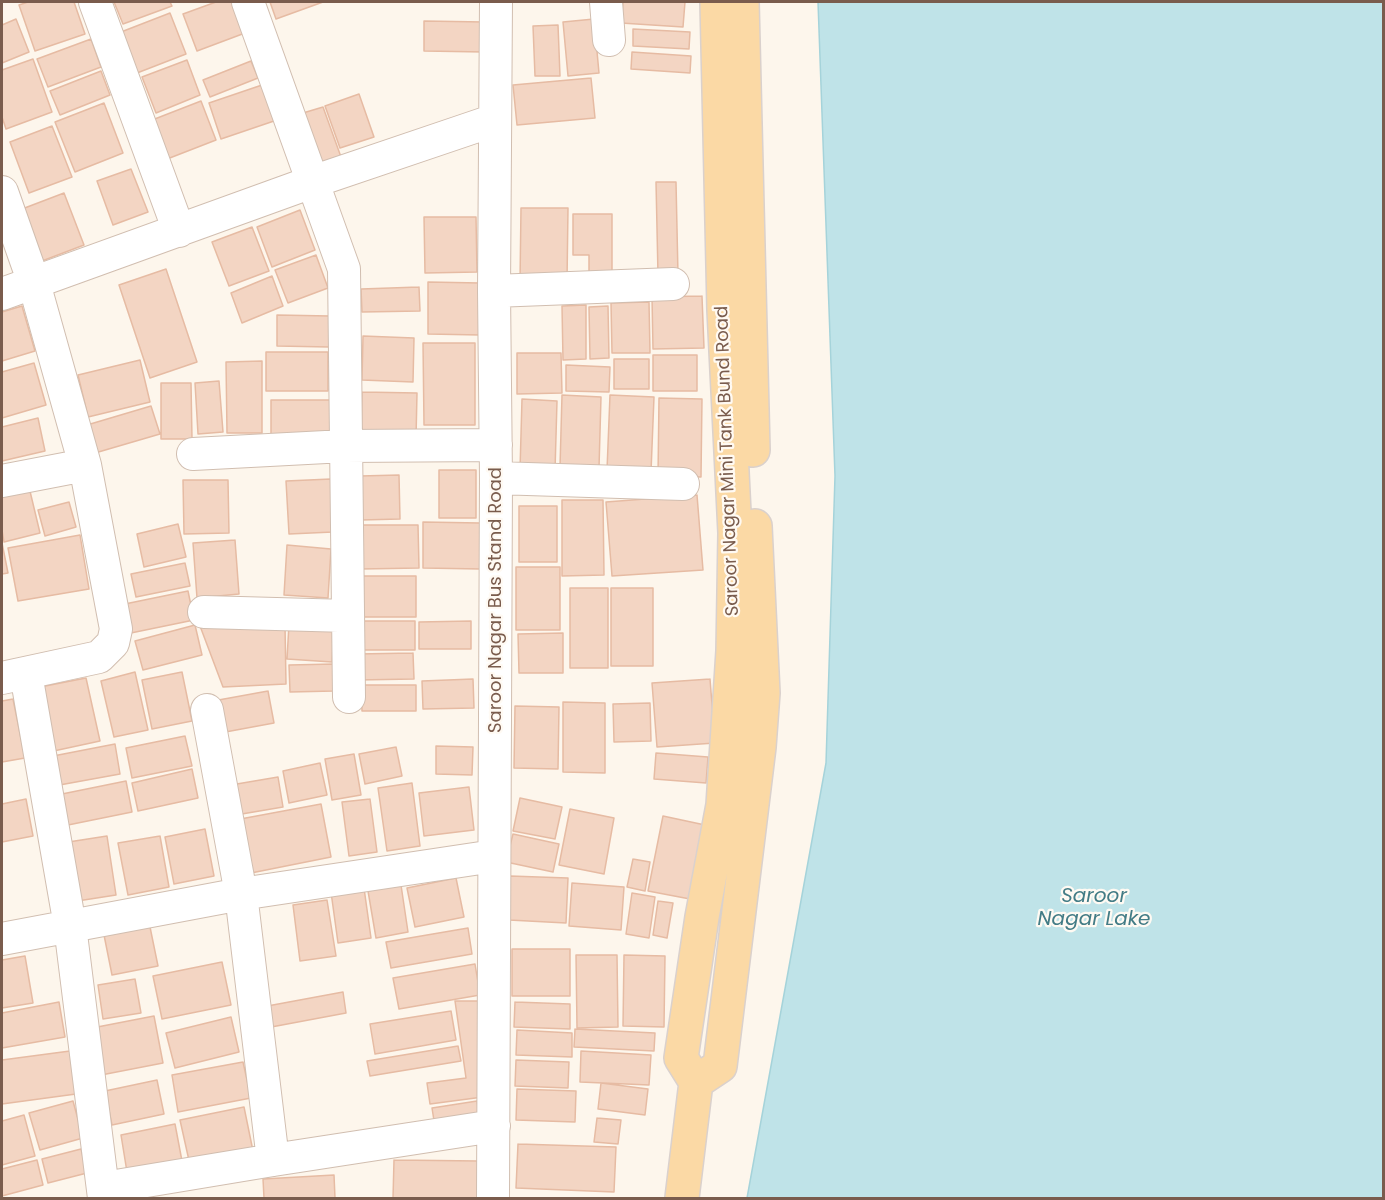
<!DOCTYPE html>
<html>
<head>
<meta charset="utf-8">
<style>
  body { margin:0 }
  #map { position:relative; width:1385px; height:1200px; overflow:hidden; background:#fdf6ec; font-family:Poppins,sans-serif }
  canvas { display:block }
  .frame { position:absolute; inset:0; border:3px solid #7a5c4d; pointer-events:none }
</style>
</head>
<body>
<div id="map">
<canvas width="1385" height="1200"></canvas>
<div class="frame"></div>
</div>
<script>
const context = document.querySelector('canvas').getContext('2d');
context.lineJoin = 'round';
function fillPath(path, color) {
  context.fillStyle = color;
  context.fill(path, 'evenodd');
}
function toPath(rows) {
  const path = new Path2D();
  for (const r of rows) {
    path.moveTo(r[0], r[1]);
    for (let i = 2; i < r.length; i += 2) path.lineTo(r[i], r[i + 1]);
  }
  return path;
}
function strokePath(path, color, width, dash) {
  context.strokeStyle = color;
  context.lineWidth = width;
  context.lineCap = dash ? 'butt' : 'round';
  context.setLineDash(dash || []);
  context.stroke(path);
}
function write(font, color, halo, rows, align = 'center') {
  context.font = font + ' Poppins,sans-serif';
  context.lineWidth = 4.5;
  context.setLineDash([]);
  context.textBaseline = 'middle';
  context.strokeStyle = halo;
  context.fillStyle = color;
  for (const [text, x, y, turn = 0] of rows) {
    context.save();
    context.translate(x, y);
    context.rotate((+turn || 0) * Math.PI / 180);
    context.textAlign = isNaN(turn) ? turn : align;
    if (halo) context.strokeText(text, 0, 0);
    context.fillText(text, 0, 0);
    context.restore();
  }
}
const water = toPath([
  [818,2,1383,2,1383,1198,747,1198,826,763,835,476,818,2]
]);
fillPath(water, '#bfe3e8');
strokePath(water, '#a5d3da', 1.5);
const building = toPath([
  [28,2,74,2,85,34,35,51,19,5,28,2],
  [114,2,170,2,172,6,123,24,114,2],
  [216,2,233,2,245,33,197,51,183,14,216,2],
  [270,2,323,2,276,19,270,2],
  [623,2,685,2,683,27,621,23,623,2],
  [170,13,186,54,137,73,121,32,170,13],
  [16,19,29,52,2,63,2,25,16,19],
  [594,19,599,73,568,76,563,22,594,19],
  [424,21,484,22,484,52,424,51,424,21],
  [558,25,560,76,535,76,533,26,558,25],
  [633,29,690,32,689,49,633,46,633,29],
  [91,39,101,67,48,87,37,59,91,39],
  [632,52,691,56,690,73,631,69,632,52],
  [33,59,52,112,6,129,2,117,2,70,33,59],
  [187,60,200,95,156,113,142,77,187,60],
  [251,61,258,78,210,97,203,80,251,61],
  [101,71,110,95,60,115,50,91,101,71],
  [591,78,595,118,517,125,513,85,591,78],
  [262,85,274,121,221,139,209,103,262,85],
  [359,94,374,137,340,148,325,106,359,94],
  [201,101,216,140,162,161,147,122,201,101],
  [104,103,123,153,75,172,55,122,104,103],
  [323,107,341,157,321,164,303,113,323,107],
  [52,126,72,177,29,193,10,142,52,126],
  [131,169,148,212,113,225,97,181,131,169],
  [656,182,676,182,678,275,658,275,656,182],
  [64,193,84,245,42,261,22,209,64,193],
  [521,208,568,208,567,282,520,282,521,208],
  [300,210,315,250,272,267,257,227,300,210],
  [573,214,612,214,612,272,589,272,589,255,573,255,573,214],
  [424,217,476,217,477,272,425,273,424,217],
  [252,227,269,271,229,286,212,242,252,227],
  [316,255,328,288,288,303,275,270,316,255],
  [166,269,197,362,150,378,119,285,166,269],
  [272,276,283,306,242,323,231,293,272,276],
  [428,282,480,283,480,335,428,334,428,282],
  [419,287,420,311,362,312,361,289,419,287],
  [702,296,704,348,653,349,652,297,702,296],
  [649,302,650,353,612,353,611,303,649,302],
  [586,305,586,359,563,360,562,306,586,305],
  [22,306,35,351,2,361,2,312,22,306],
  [608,306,609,358,590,359,589,307,608,306],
  [277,315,330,316,329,347,277,346,277,315],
  [363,336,414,338,413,382,362,380,363,336],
  [423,343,475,343,475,425,424,425,423,343],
  [266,352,328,352,328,391,266,391,266,352],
  [517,353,561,353,562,393,517,394,517,353],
  [653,355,697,355,697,391,653,391,653,355],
  [614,359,649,359,649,389,614,389,614,359],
  [140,360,150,402,88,417,78,375,140,360],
  [262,361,262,433,227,433,226,362,262,361],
  [34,363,46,405,2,418,2,372,34,363],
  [566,365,610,367,609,392,566,391,566,365],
  [219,381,223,432,198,434,195,383,219,381],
  [161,383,191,383,192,439,161,439,161,383],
  [362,392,417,393,416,438,361,437,362,392],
  [562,395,601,397,599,468,560,467,562,395],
  [610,395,654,397,651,472,607,470,610,395],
  [659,398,702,399,701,477,658,476,659,398],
  [522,399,557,401,555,471,520,470,522,399],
  [271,400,332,400,333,438,271,438,271,400],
  [151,406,160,434,95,453,87,425,151,406],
  [38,418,45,451,2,461,2,427,38,418],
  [439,470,476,470,476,518,439,518,439,470],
  [399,475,400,519,361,520,360,476,399,475],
  [331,479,333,532,289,534,286,481,331,479],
  [183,480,228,480,229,533,184,534,183,480],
  [29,487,40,533,4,542,2,530,2,493,29,487],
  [697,495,703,570,612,576,606,502,697,495],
  [562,500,603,500,604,575,562,576,562,500],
  [69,502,76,527,45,536,38,510,69,502],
  [519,506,557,506,557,562,519,562,519,506],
  [423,522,480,523,480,569,423,568,423,522],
  [178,524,186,557,144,567,137,534,178,524],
  [360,525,418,525,419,568,361,569,360,525],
  [80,535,89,589,18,601,8,548,80,535],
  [235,540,239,594,197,598,193,543,235,540],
  [2,543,8,573,2,574,2,543],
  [287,545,331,549,328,598,284,595,287,545],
  [185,563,190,586,136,597,131,574,185,563],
  [516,567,560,567,560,630,516,630,516,567],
  [362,576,416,576,416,617,363,617,362,576],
  [570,588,608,588,608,668,570,668,570,588],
  [611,588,653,588,653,666,611,666,611,588],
  [188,591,194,620,126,634,120,605,188,591],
  [362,621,415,621,415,650,362,650,362,621],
  [471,621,471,649,419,649,419,622,471,621],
  [289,624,334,626,332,662,287,659,289,624],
  [195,625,202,655,143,670,135,641,195,625],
  [285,625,286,684,223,687,200,626,285,625],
  [563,633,563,673,519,673,518,634,563,633],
  [413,653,414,679,357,680,357,654,413,653],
  [334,664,334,691,290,692,289,665,334,664],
  [135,672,148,730,114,737,101,681,135,672],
  [182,672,192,721,152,729,142,680,182,672],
  [86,678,100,741,49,752,35,688,86,678],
  [473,679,474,708,423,709,422,681,473,679],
  [710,679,715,743,657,747,652,683,710,679],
  [361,685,416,685,416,711,362,711,361,685],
  [268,691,274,723,220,733,213,701,268,691],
  [13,699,25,758,2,762,2,701,13,699],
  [563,702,605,703,605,773,563,772,563,702],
  [650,703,651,741,614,742,613,704,650,703],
  [515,706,559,707,558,769,514,768,515,706],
  [185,736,192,766,132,778,126,748,185,736],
  [115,744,120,774,54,786,48,757,115,744],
  [436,746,473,747,472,775,436,774,436,746],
  [396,747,402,776,365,784,359,754,396,747],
  [656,753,708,757,706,783,654,779,656,753],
  [354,754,361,795,332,800,325,759,354,754],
  [320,763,327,795,289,803,283,771,320,763],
  [192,769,198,798,138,811,132,783,192,769],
  [278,777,283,807,230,816,225,786,278,777],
  [126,781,132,812,68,825,62,794,126,781],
  [412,783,420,846,387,851,378,788,412,783],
  [469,787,474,830,424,836,419,793,469,787],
  [520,798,562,807,555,839,513,831,520,798],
  [26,799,33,836,2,842,2,804,26,799],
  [370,799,377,852,349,856,342,802,370,799],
  [321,804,331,857,246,874,235,820,321,804],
  [570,809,614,818,604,874,559,865,570,809],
  [663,816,705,825,690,899,648,891,663,816],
  [205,829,214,876,174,884,165,837,205,829],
  [513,834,559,844,553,872,506,862,513,834],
  [107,836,116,895,71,902,62,843,107,836],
  [160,836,169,887,128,895,118,843,160,836],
  [633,859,650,862,645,891,627,887,633,859],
  [510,876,568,878,566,923,509,920,510,876],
  [456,878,464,917,415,927,407,888,456,878],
  [572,883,624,887,621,930,569,926,572,883],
  [401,885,408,932,376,938,368,891,401,885],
  [364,888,371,938,338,943,331,892,364,888],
  [632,893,655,897,649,938,626,934,632,893],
  [327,900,336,956,300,961,293,905,327,900],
  [658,901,673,903,667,938,653,935,658,901],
  [150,927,158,966,112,975,104,935,150,927],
  [468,928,472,954,391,968,386,942,468,928],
  [512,949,570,949,570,996,512,996,512,949],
  [576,955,617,955,618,1027,577,1028,576,955],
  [624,955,665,956,664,1027,623,1026,624,955],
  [25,956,33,1003,2,1008,2,960,25,956],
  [222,962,231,1005,162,1019,153,976,222,962],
  [475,964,480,995,399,1009,393,978,475,964],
  [135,979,141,1013,103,1019,98,985,135,979],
  [343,992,346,1013,266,1028,262,1007,343,992],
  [455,1001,479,1001,483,1097,430,1104,427,1083,466,1078,455,1001],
  [59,1002,65,1037,2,1048,2,1013,59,1002],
  [515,1002,570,1004,570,1029,514,1027,515,1002],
  [451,1011,456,1040,375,1054,370,1024,451,1011],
  [154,1016,163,1063,96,1076,87,1029,154,1016],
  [231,1017,239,1052,175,1068,166,1033,231,1017],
  [575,1029,655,1033,654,1051,574,1047,575,1029],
  [517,1030,572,1033,572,1057,516,1055,517,1030],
  [458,1046,461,1061,370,1076,367,1061,458,1046],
  [70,1051,76,1094,2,1104,2,1060,70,1051],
  [581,1051,651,1055,649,1085,580,1082,581,1051],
  [516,1060,569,1062,568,1088,515,1086,516,1060],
  [243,1062,251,1098,178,1112,172,1075,243,1062],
  [157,1080,164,1114,112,1125,105,1091,157,1080],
  [601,1083,648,1089,645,1115,598,1109,601,1083],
  [517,1089,576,1091,575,1122,516,1120,517,1089],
  [73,1101,83,1138,40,1150,29,1113,73,1101],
  [477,1101,480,1120,435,1127,432,1108,477,1101],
  [244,1107,253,1151,190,1165,180,1120,244,1107],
  [24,1115,35,1156,2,1165,2,1121,24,1115],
  [597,1118,621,1120,618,1144,594,1142,597,1118],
  [175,1124,182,1161,127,1172,121,1135,175,1124],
  [518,1144,616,1147,614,1192,516,1188,518,1144],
  [81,1149,87,1173,48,1183,42,1159,81,1149],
  [37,1160,43,1185,2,1196,2,1169,37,1160],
  [394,1160,479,1161,479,1198,393,1198,394,1160],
  [334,1175,335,1198,264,1198,263,1179,334,1175]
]);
fillPath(building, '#f3d5c3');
strokePath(building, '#e6bba3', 1.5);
const minor = toPath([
  [95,2,179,231],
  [248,2,344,269,349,697],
  [606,2,609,40],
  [2,192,34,283,85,465,116,629,113,643,99,657,2,678],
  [494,291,673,284],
  [2,294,312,182,495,120],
  [193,454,345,446,496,445],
  [496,478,683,484],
  [2,481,85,465],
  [204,612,348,616],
  [26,674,70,926,104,1198],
  [207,710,241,894,273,1160],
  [2,939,241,894,494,856],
  [104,1188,273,1160,494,1126],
  [493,1198,496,478,494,291,496,2]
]);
const major = toPath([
  [742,2,753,450],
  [696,1082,720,1066,759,747,763,693,755,526],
  [682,1198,696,1082,681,1058,702,917,723,805,733,651,735,533,724,310,717,2]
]);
strokePath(minor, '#d1beb0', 34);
strokePath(major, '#dad1cd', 36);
strokePath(minor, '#fff', 32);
strokePath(major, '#fbd9a5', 33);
write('18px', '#7a5c4d', '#fffaf3', [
  ["Saroor Nagar Mini Tank Bund Road",728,461,-92],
  ["Saroor Nagar Bus Stand Road",496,600,-90]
]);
write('italic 20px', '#437c86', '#fffaf3', [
  ["Saroor",1094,897],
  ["Nagar Lake",1094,920]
]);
</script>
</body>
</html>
